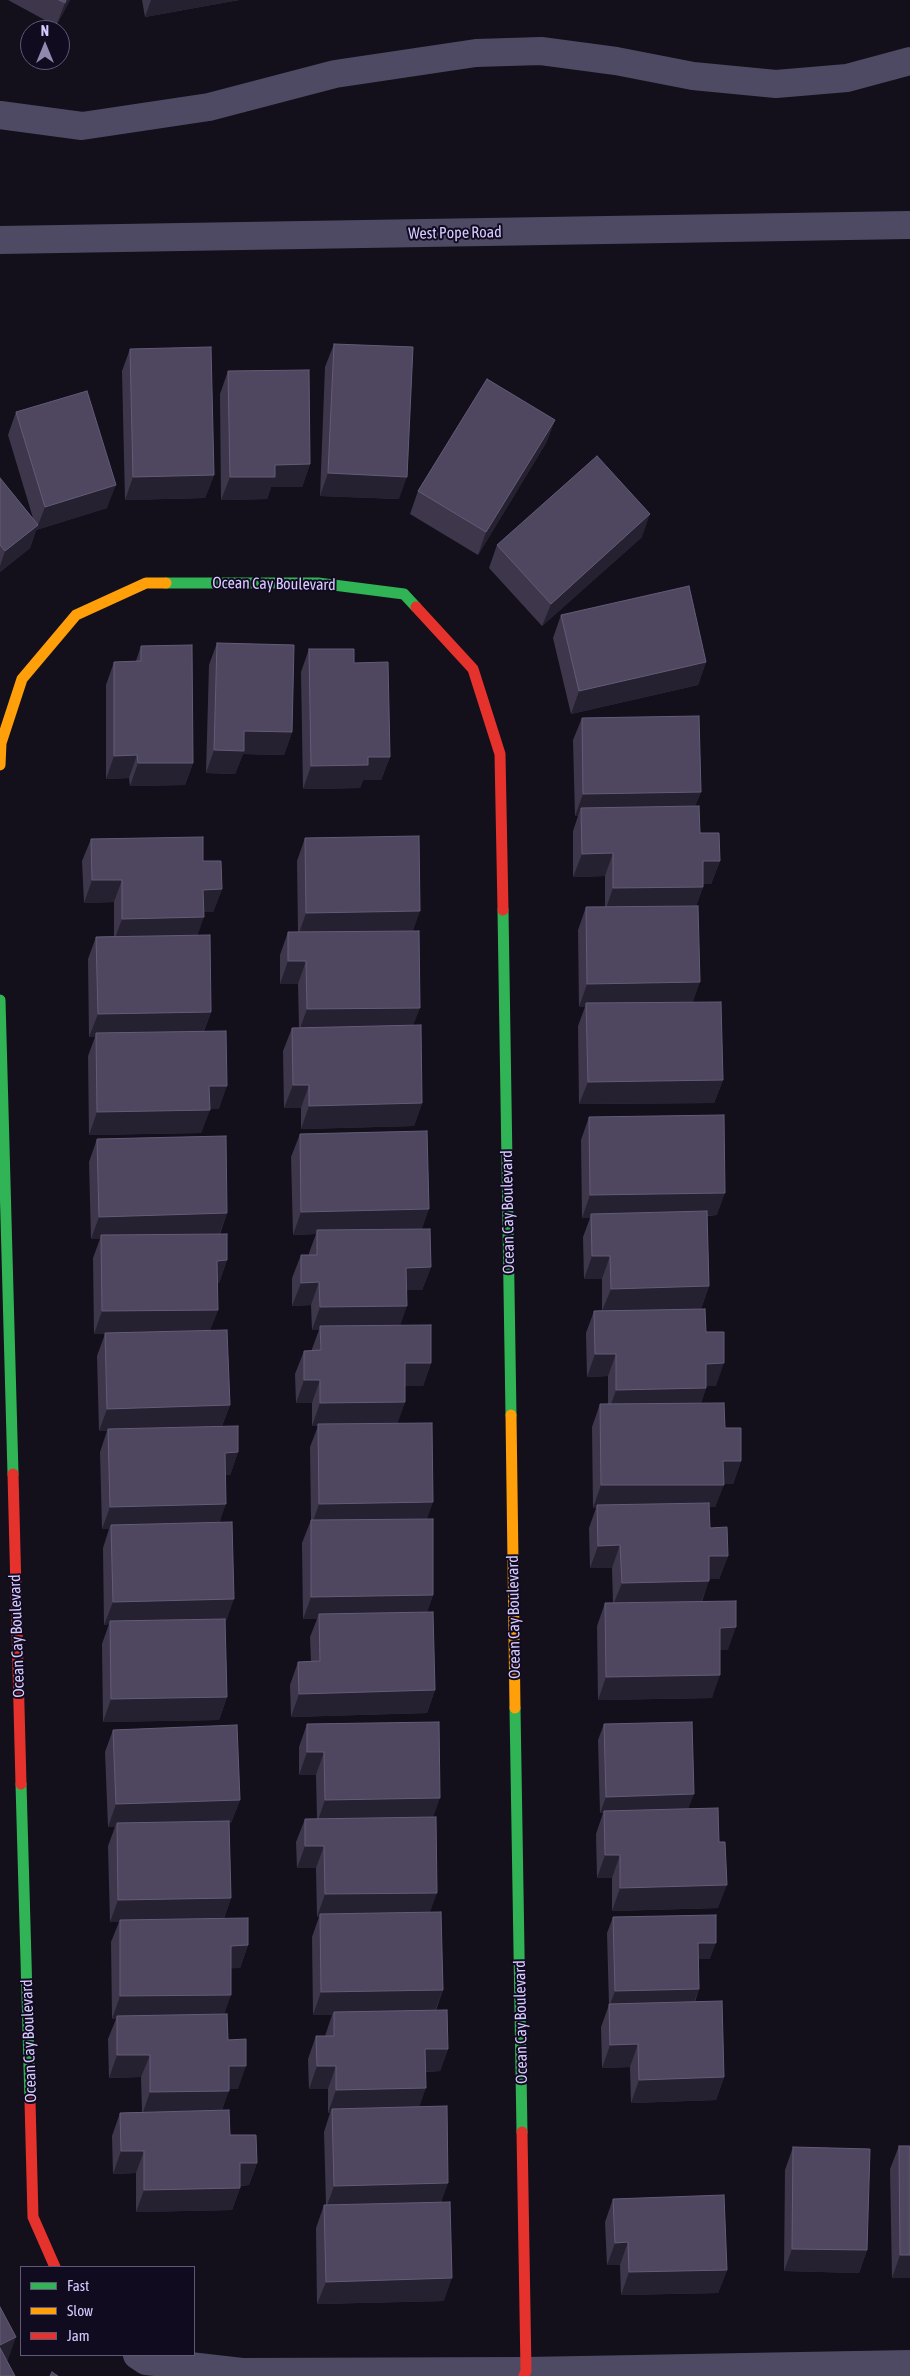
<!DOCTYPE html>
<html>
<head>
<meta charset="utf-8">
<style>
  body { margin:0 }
  #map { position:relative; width:910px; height:2376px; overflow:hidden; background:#13101b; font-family:"Asap Condensed",sans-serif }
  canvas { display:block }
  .legend { position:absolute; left:20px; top:2266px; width:175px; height:90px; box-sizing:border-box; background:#110b20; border:1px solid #605779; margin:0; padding:6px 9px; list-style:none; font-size:15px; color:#d7caff }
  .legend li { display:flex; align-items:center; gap:10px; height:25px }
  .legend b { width:25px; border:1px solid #605779 }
  .north { position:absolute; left:20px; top:20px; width:50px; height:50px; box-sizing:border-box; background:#110b20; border:1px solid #605779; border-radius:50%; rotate:0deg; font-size:14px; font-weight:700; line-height:20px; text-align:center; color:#d7caff }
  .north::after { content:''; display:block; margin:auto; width:18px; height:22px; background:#9289af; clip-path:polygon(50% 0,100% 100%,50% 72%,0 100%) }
</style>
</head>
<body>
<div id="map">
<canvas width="910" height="2376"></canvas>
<ul class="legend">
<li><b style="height:6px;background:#30b455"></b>Fast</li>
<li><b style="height:6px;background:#ff9f0a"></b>Slow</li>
<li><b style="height:6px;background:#e5322d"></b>Jam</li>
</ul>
<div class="north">N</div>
</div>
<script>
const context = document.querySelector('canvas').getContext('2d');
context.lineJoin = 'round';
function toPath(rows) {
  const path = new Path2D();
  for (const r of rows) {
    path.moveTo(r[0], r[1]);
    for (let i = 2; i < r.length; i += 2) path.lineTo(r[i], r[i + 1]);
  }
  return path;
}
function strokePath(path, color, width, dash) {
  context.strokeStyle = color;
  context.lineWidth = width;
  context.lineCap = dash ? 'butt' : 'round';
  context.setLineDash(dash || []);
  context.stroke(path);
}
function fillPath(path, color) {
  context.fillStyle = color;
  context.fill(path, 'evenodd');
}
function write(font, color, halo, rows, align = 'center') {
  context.font = font + ' "Asap Condensed",sans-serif';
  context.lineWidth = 4;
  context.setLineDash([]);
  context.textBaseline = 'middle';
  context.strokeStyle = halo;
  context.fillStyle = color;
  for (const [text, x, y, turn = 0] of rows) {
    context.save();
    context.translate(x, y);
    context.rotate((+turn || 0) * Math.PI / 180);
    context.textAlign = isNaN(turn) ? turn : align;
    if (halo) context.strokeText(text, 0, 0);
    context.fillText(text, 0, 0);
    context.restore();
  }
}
strokePath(toPath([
  [0,115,82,126,209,107,335,74,476,53,541,51,616,61,693,76,776,84,847,78,910,61],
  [0,240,910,225],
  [137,2355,146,2361,242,2372,526,2371,910,2364]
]), '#4f4a64', 28);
strokePath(toPath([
  [166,583,318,583,404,594,416,607],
  [503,910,511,1415],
  [0,1000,13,1474],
  [515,1708,522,2132],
  [21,1784,30,2101]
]), '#30b455', 11);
strokePath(toPath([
  [0,765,1,743,22,679,76,615,146,583,166,583],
  [511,1415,515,1708]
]), '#ff9f0a', 11);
strokePath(toPath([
  [416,607,473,669,500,754,503,910],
  [13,1474,21,1784],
  [30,2101,33,2217,55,2267],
  [522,2132,526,2371,524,2376]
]), '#e5322d', 11);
fillPath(toPath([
  [8,0,70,0,56,26],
  [142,0,239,0,145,17],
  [334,344,399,499,320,496,325,367],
  [130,349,214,475,205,498,125,500,122,371],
  [228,371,310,464,302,487,271,487,267,499,221,500,220,394],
  [16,412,107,508,36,530,30,548,0,572,0,478,33,518,8,435],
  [555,420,546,443,478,555,410,514,418,491],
  [642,537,542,626,489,568,497,545],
  [561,615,706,662,698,685,571,714,553,638],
  [217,643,292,732,284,755,243,754,235,774,206,773,209,665],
  [141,646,193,763,185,785,130,786,129,778,106,779,106,685,114,662,136,661],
  [309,649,354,663,390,757,381,780,363,780,360,788,303,789,301,672],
  [582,718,701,792,695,806,700,833,720,861,711,884,703,884,703,887,696,906,693,1002,723,1080,714,1103,579,1104,578,1026,585,1007,579,1007,578,930,586,907,605,907,605,876,573,877,573,831,578,816,575,816,573,740],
  [305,838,413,931,413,1025,422,1103,414,1126,301,1129,301,1108,284,1108,283,1051,292,1028,299,1028,298,984,280,984,280,955,288,932,298,932,297,861],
  [91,839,203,861,222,889,213,912,204,912,197,935,211,1012,204,1031,219,1109,210,1109,201,1133,89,1135,88,1056,95,1037,89,1037,88,959,96,937,114,936,114,902,84,903,82,861],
  [589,1117,717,1215,707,1216,709,1286,701,1309,716,1386,706,1386,706,1388,701,1403,725,1428,741,1461,733,1484,724,1484,715,1507,709,1507,710,1528,728,1556,719,1579,709,1579,702,1602,728,1650,720,1650,712,1698,598,1700,597,1626,605,1603,613,1603,612,1568,590,1568,589,1528,596,1508,593,1508,592,1427,600,1404,608,1404,608,1376,587,1377,586,1333,594,1311,602,1310,602,1279,584,1279,583,1237,590,1218,582,1218,581,1140],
  [300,1134,422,1229,431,1267,422,1290,407,1290,400,1325,431,1363,423,1386,405,1386,405,1402,397,1423,427,1519,433,1595,427,1612,435,1690,427,1713,291,1717,290,1685,298,1662,311,1662,310,1637,317,1619,303,1619,302,1543,311,1520,310,1447,318,1426,312,1426,312,1403,296,1403,295,1374,304,1351,312,1351,312,1349,319,1330,312,1330,311,1305,292,1306,292,1278,301,1255,309,1255,309,1253,316,1234,293,1235,291,1157],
  [97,1139,227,1213,220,1234,227,1260,219,1283,217,1283,218,1310,210,1330,230,1405,222,1426,238,1452,230,1475,225,1475,220,1522,226,1622,225,1622,227,1697,219,1720,103,1722,102,1644,109,1624,104,1625,103,1548,109,1529,102,1529,100,1452,107,1431,99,1431,97,1356,105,1334,94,1334,93,1258,100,1239,91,1239,89,1162],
  [307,1724,433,1817,430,1913,443,1990,436,2010,448,2049,440,2071,426,2072,419,2106,442,2202,444,2301,317,2304,316,2228,324,2205,326,2205,324,2132,330,2113,328,2113,328,2089,309,2089,308,2059,316,2036,325,2036,332,2015,313,2015,312,1937,319,1917,317,1917,316,1868,297,1868,296,1842,305,1819,317,1819,316,1775,299,1775,299,1747],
  [604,1724,689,1809,718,1908,612,1911,612,1878,597,1878,596,1834,603,1813,600,1813,598,1740],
  [113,1730,240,1800,231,1823,229,1823,231,1898,224,1918,248,1945,240,1968,231,1968,224,2014,228,2040,238,2089,229,2089,222,2110,230,2135,257,2163,249,2185,240,2186,240,2188,232,2210,136,2212,136,2173,113,2174,112,2136,120,2113,142,2112,141,2077,109,2078,108,2039,116,2019,112,2019,111,1942,119,1922,110,1922,108,1846,115,1827,108,1827,105,1752],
  [613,1917,710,1959,699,1959,699,1989,695,2002,724,2077,716,2100,631,2103,630,2067,602,2068,601,2027,609,2005,607,1933],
  [899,2146,910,2146,910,2278,892,2278,890,2169],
  [793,2147,867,2250,859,2273,784,2271,785,2170],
  [613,2199,727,2270,718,2293,621,2295,620,2265,607,2265,605,2222]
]), '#3e374c');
fillPath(toPath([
  [66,0,70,0,56,26,65,3],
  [151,0,239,0,145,17],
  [555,420,546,443,478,555,486,532],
  [310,464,302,487,271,487,267,499,221,500,230,477,275,465],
  [328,473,407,477,399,499,320,496],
  [214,475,205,498,125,500,133,477],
  [116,485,107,508,36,530,30,548,0,572,0,566,5,551,38,525,45,507],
  [650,514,642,537,542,626,551,604],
  [706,662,698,685,571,714,579,691],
  [244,731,292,732,284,755,243,754,235,774,206,773,214,750],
  [137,755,129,778,106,779,114,756],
  [368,757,390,757,381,780,363,780,360,788,303,789,311,766],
  [138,763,193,763,185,785,130,786],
  [701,792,692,814,581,808,578,816,575,816,583,794],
  [613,853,605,876,573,877,582,854],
  [703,861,720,861,711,884,695,884],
  [92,880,122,880,114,902,84,903],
  [703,887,695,910,605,911,613,888],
  [222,889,213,912,195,912,203,890],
  [420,911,412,934,298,936,306,913],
  [204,917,196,940,114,941,122,919],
  [288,961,306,961,298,984,280,984],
  [700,982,692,1005,586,1003,585,1007,579,1007,587,984],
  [420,1008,411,1031,299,1031,307,1009],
  [211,1012,202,1035,96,1033,95,1037,89,1037,98,1014],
  [723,1080,714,1103,579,1104,588,1082],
  [293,1085,309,1085,301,1108,284,1108],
  [209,1086,227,1086,219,1109,201,1109],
  [422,1103,414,1126,301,1129,309,1106],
  [210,1110,201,1133,89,1135,97,1112],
  [725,1193,717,1215,591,1218,591,1214,590,1218,582,1218,590,1195],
  [429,1209,421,1232,317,1230,316,1234,293,1235,301,1212],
  [227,1213,219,1235,101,1235,100,1239,91,1239,99,1217],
  [592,1256,610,1256,602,1279,584,1279],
  [227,1260,219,1283,209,1284,217,1261],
  [431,1267,422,1290,398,1290,406,1268],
  [319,1282,311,1305,292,1306,301,1283],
  [709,1286,701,1309,602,1311,611,1289],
  [407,1306,399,1329,320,1326,319,1330,312,1330,320,1307],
  [218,1310,209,1333,94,1334,102,1311],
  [595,1354,616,1354,608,1376,587,1377],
  [405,1363,431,1363,423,1386,396,1386],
  [724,1363,716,1386,698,1386,706,1364],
  [304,1380,320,1380,312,1403,296,1403],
  [706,1388,698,1411,608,1413,616,1390],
  [405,1402,397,1425,312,1426,320,1403],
  [230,1405,221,1428,108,1429,107,1431,99,1431,107,1409],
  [238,1452,230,1475,216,1476,225,1453],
  [723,1461,741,1461,733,1484,715,1484],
  [601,1485,724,1485,715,1507,597,1508,597,1505,596,1508,593,1508],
  [433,1502,425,1525,311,1527,319,1504],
  [226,1504,218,1527,111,1525,109,1529,102,1529,110,1507],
  [620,1545,612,1568,590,1568,598,1546],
  [709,1556,728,1556,719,1579,700,1579],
  [709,1581,701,1603,613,1605,622,1583],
  [433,1595,425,1618,319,1614,317,1619,303,1619,311,1597],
  [234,1599,226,1622,110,1624,110,1621,109,1624,104,1625,113,1602],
  [736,1627,728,1650,711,1650,720,1628],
  [720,1675,712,1698,598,1700,606,1677],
  [435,1690,427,1713,291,1717,299,1694],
  [227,1697,219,1720,103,1722,111,1699],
  [307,1752,324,1752,316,1775,299,1775],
  [694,1794,688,1810,604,1811,603,1813,600,1813,606,1797],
  [440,1798,432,1821,317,1823,325,1800],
  [240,1800,231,1823,117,1827,117,1823,115,1827,108,1827,116,1804],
  [305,1846,324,1846,316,1868,297,1868],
  [605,1855,620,1855,612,1878,597,1878],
  [727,1885,718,1908,612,1911,620,1888],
  [437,1893,429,1915,320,1914,319,1917,317,1917,325,1894],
  [231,1898,223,1920,120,1920,119,1922,110,1922,118,1900],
  [698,1943,716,1943,710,1959,692,1959],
  [248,1945,240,1968,223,1969,231,1946],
  [699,1989,693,2005,609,2007,615,1991],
  [443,1990,434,2013,334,2012,332,2015,313,2015,321,1992],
  [231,1995,223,2018,117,2016,116,2019,112,2019,120,1996],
  [638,2044,630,2067,602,2068,610,2045],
  [425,2049,448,2049,440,2071,417,2072],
  [117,2055,150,2055,141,2077,109,2078],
  [229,2066,246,2066,238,2089,220,2089],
  [317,2066,336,2066,328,2089,309,2089],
  [724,2077,716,2100,631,2103,639,2080],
  [426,2088,418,2111,332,2109,330,2113,328,2113,336,2090],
  [229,2091,220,2114,142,2115,150,2092],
  [121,2151,144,2151,136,2173,113,2174],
  [240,2163,257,2163,249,2185,231,2186],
  [448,2183,440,2206,326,2208,334,2186],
  [240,2188,232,2210,136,2212,144,2190],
  [628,2242,620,2265,607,2265,615,2243],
  [792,2249,867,2250,859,2273,784,2271],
  [900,2255,910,2255,910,2278,892,2278],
  [727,2270,718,2293,621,2295,629,2272],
  [452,2278,444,2301,317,2304,326,2282],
  [16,2337,8,2360,0,2364,0,2345]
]), '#262130');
const building = toPath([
  [59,0,66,0,65,3,59,0],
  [334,344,413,347,407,477,328,473,334,344],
  [211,347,214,475,133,477,130,349,211,347],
  [309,370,310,464,275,465,275,477,230,477,228,371,309,370],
  [487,379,555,420,486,532,418,491,487,379],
  [87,391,116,485,45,507,16,412,87,391],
  [597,456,650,514,551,604,497,545,597,456],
  [0,478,38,525,5,551,0,545,0,478],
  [689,586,706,662,579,691,561,615,689,586],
  [217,643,294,645,292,732,244,731,244,751,214,750,217,643],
  [192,645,193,763,138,763,137,755,114,756,114,662,141,661,141,646,192,645],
  [309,649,354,649,354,663,388,662,390,757,368,757,368,765,311,766,309,649],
  [699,716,701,792,583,794,582,718,699,716],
  [699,806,700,833,719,833,720,861,703,861,703,887,613,888,613,853,582,854,581,808,699,806],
  [419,836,420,911,306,913,305,838,419,836],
  [203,837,203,861,221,861,222,889,203,890,204,917,122,919,122,880,92,880,91,839,203,837],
  [698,906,700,982,587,984,586,907,698,906],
  [419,931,420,1008,307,1009,306,961,288,961,288,932,419,931],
  [210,935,211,1012,98,1014,96,937,210,935],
  [721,1002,723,1080,588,1082,586,1003,721,1002],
  [421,1025,422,1103,309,1106,309,1085,293,1085,292,1028,421,1025],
  [226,1031,227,1086,209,1086,210,1110,97,1112,96,1033,226,1031],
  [724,1115,725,1193,590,1195,589,1117,724,1115],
  [427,1131,429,1209,301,1212,300,1134,427,1131],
  [226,1136,227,1213,99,1217,97,1139,226,1136],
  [707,1211,709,1286,611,1289,610,1256,592,1256,591,1214,707,1211],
  [430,1229,431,1267,406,1268,407,1306,320,1307,319,1282,301,1283,301,1255,317,1255,317,1230,430,1229],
  [227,1234,227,1260,217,1261,218,1310,102,1311,101,1235,227,1234],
  [705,1309,706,1332,724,1332,724,1363,706,1364,706,1388,616,1390,616,1354,595,1354,594,1311,705,1309],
  [431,1325,431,1363,405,1363,405,1402,320,1403,320,1380,304,1380,304,1351,321,1350,320,1326,431,1325],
  [227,1330,230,1405,107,1409,105,1333,227,1330],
  [724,1403,725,1428,741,1428,741,1461,723,1461,724,1485,601,1485,600,1404,724,1403],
  [432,1423,433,1502,319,1504,318,1424,432,1423],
  [238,1426,238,1452,225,1453,226,1504,110,1507,108,1429,238,1426],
  [709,1503,710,1528,727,1527,728,1556,709,1556,709,1581,622,1583,620,1545,598,1546,597,1505,709,1503],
  [433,1519,433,1595,311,1597,311,1520,433,1519],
  [232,1522,234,1599,113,1602,111,1525,232,1522],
  [736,1601,736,1627,720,1628,720,1675,606,1677,605,1603,736,1601],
  [433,1612,435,1690,299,1694,298,1662,320,1661,319,1614,433,1612],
  [225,1619,227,1697,111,1699,110,1621,225,1619],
  [439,1722,440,1798,325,1800,324,1752,307,1752,307,1724,439,1722],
  [692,1722,694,1794,606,1797,604,1724,692,1722],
  [237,1725,240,1800,116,1804,113,1730,237,1725],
  [718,1808,719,1842,725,1842,727,1885,620,1888,620,1855,605,1855,604,1811,718,1808],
  [436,1817,437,1893,325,1894,324,1846,305,1846,305,1819,436,1817],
  [229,1821,231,1898,118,1900,117,1823,229,1821],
  [441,1912,443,1990,321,1992,320,1914,441,1912],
  [716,1915,716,1943,698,1943,699,1989,615,1991,613,1917,716,1915],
  [248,1918,248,1945,231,1946,231,1995,120,1996,120,1920,248,1918],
  [722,2001,724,2077,639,2080,638,2044,610,2045,609,2004,722,2001],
  [447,2010,448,2049,425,2049,426,2088,336,2090,336,2066,317,2066,316,2036,334,2036,334,2012,447,2010],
  [227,2014,228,2040,246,2039,246,2066,229,2066,229,2091,150,2092,150,2055,117,2055,117,2016,227,2014],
  [447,2106,448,2183,334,2186,332,2109,447,2106],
  [229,2110,230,2135,256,2135,257,2163,240,2163,240,2188,144,2190,144,2151,121,2151,120,2113,229,2110],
  [899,2146,910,2146,910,2255,900,2255,899,2146],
  [793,2147,870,2149,867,2250,792,2249,793,2147],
  [724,2195,727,2270,629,2272,628,2242,615,2243,613,2199,724,2195],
  [450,2202,452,2278,326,2282,324,2205,450,2202],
  [0,2307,16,2337,0,2345,0,2307],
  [0,2348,15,2376,0,2376,0,2348],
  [52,2372,58,2376,50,2376,52,2372]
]);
fillPath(building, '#4e475f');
strokePath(building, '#645b78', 1);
write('16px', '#d7caff', '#110b20', [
  ["West Pope Road",455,233,-1],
  ["Ocean Cay Boulevard",274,584,1],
  ["Ocean Cay Boulevard",508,1212,-91],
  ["Ocean Cay Boulevard",514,1617,-91],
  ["Ocean Cay Boulevard",17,1636,-92],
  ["Ocean Cay Boulevard",521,2022,-91],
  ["Ocean Cay Boulevard",29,2041,-92]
]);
</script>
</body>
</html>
